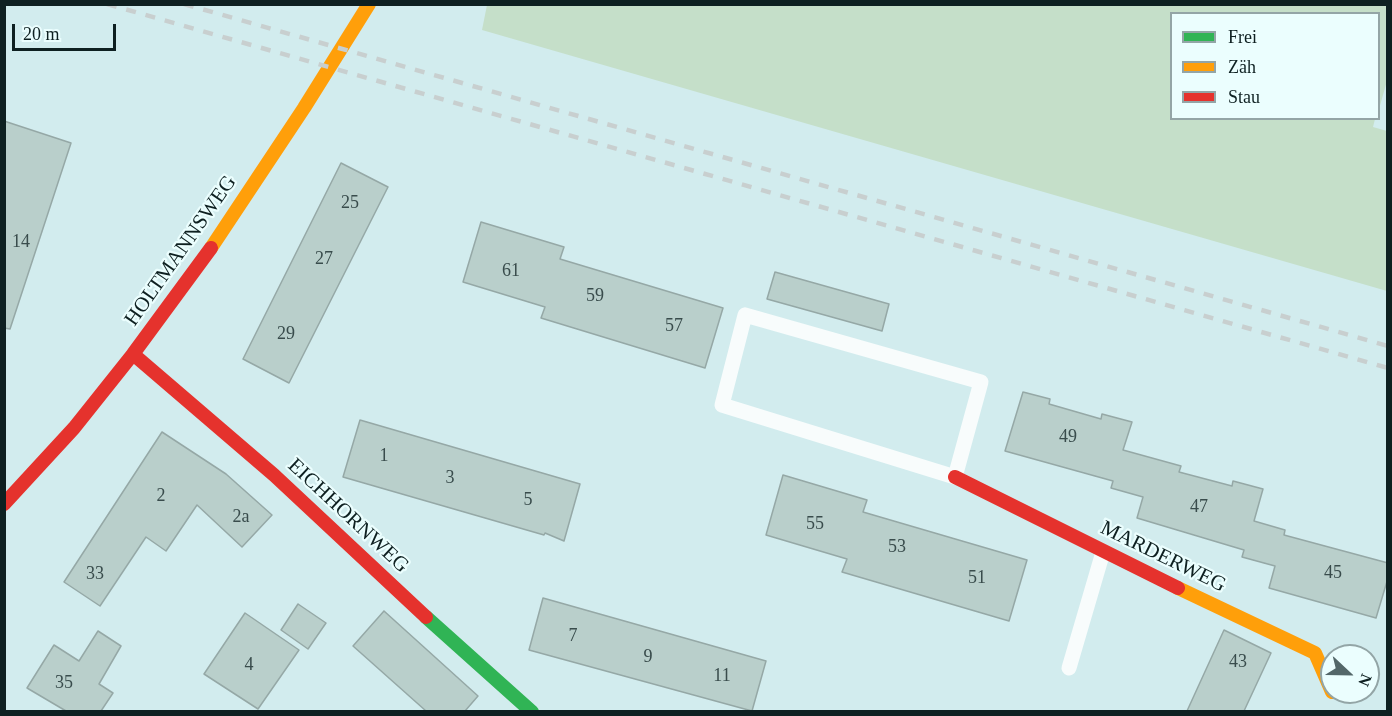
<!DOCTYPE html>
<html>
<head>
<meta charset="utf-8">
<style>
  body { margin:0 }
  #map { position:relative; width:1392px; height:716px; overflow:hidden; background:#d2ecee; font-family:Georgia,serif }
  canvas { display:block }
  .frame { position:absolute; inset:0; border:6px solid #0e2021; pointer-events:none }
  .legend { position:absolute; left:1170px; top:12px; width:210px; height:108px; box-sizing:border-box; background:#ebfefe; border:2px solid #93a5a6; margin:0; padding:8px 10px; list-style:none; font-size:18px; color:#0e2021 }
  .legend li { display:flex; align-items:center; gap:12px; height:30px }
  .legend b { width:30px; border:2px solid #93a5a6 }
  .north { position:absolute; left:1320px; top:644px; width:60px; height:60px; box-sizing:border-box; background:#ebfefe; border:2px solid #93a5a6; border-radius:50%; rotate:112deg; font-size:16px; font-weight:700; line-height:24px; text-align:center; color:#0e2021 }
  .north::after { content:''; display:block; margin:auto; width:21px; height:27px; background:#536769; clip-path:polygon(50% 0,100% 100%,50% 72%,0 100%) }
  .scale { position:absolute; left:12px; top:24px; width:104px; height:27px; box-sizing:border-box; border:3px solid #0e2021; border-top:0; padding-left:8px; font-size:18px; line-height:21px; white-space:nowrap; color:#0e2021; -webkit-text-stroke:4px #ebfefe; paint-order:stroke }
</style>
</head>
<body>
<div id="map">
<canvas width="1392" height="716"></canvas>
<div class="frame"></div>
<ul class="legend">
<li><b style="height:8px;background:#30b455"></b>Frei</li>
<li><b style="height:8px;background:#ff9f0a"></b>Zäh</li>
<li><b style="height:8px;background:#e5322d"></b>Stau</li>
</ul>
<div class="north">N</div>
<div class="scale">20 m</div>
</div>
<script>
const context = document.querySelector('canvas').getContext('2d');
context.lineJoin = 'round';
function fillPath(path, color) {
  context.fillStyle = color;
  context.fill(path, 'evenodd');
}
function toPath(rows) {
  const path = new Path2D();
  for (const r of rows) {
    path.moveTo(r[0], r[1]);
    for (let i = 2; i < r.length; i += 2) path.lineTo(r[i], r[i + 1]);
  }
  return path;
}
function strokePath(path, color, width, dash) {
  context.strokeStyle = color;
  context.lineWidth = width;
  context.lineCap = dash ? 'butt' : 'round';
  context.setLineDash(dash || []);
  context.stroke(path);
}
function write(font, color, halo, rows, align = 'center') {
  context.font = font + ' Georgia,serif';
  context.lineWidth = 4.5;
  context.setLineDash([]);
  context.textBaseline = 'middle';
  context.strokeStyle = halo;
  context.fillStyle = color;
  for (const [text, x, y, turn = 0] of rows) {
    context.save();
    context.translate(x, y);
    context.rotate((+turn || 0) * Math.PI / 180);
    context.textAlign = isNaN(turn) ? turn : align;
    if (halo) context.strokeText(text, 0, 0);
    context.fillText(text, 0, 0);
    context.restore();
  }
}
fillPath(toPath([
  [485,4,1387,5,1387,81,1379,109,1378,14,1172,14,1172,118,1375,119,1373,127,1387,131,1387,291,482,30,487,5]
]), '#c5dfc9');
const building = toPath([
  [4,121,71,143,10,329,4,328,4,121],
  [341,163,388,187,289,383,243,359,341,163],
  [481,222,564,247,560,259,723,308,705,368,541,318,545,307,463,282,481,222],
  [775,272,889,304,882,331,767,299,775,272],
  [1023,392,1050,399,1049,404,1101,419,1102,414,1132,422,1123,450,1181,466,1179,472,1232,486,1233,481,1263,489,1254,521,1285,530,1284,535,1388,563,1388,578,1376,618,1269,588,1275,566,1242,557,1244,550,1137,518,1143,497,1111,488,1113,481,1005,451,1023,392],
  [360,420,580,484,564,541,545,533,544,535,343,477,360,420],
  [162,432,226,474,272,515,242,547,197,505,166,551,146,537,100,606,64,582,162,432],
  [783,475,867,500,863,512,1027,560,1009,621,842,572,847,559,766,535,783,475],
  [543,598,766,661,752,711,529,650,543,598],
  [298,604,326,623,308,649,281,630,298,604],
  [384,611,478,696,465,711,426,711,353,646,384,611],
  [245,613,299,650,258,709,204,674,245,613],
  [1224,630,1271,653,1244,711,1187,711,1224,630],
  [98,631,121,646,99,684,113,693,101,711,66,711,27,688,54,645,79,661,98,631]
]);
fillPath(building, '#b9cfcb');
strokePath(building, '#95a8a6', 1.5);
strokePath(toPath([
  [745,315,981,382,955,477,722,405,745,315],
  [1069,668,1103,552]
]), '#f8fcfc', 15);
strokePath(toPath([
  [426,617,532,712]
]), '#30b455', 14);
strokePath(toPath([
  [211,248,304,108,369,4],
  [1178,588,1315,653,1332,692]
]), '#ff9f0a', 14);
strokePath(toPath([
  [133,354,274,475,426,617],
  [955,477,1178,588],
  [4,504,74,428,133,354,211,248]
]), '#e5322d', 14);
strokePath(toPath([
  [107,4,1388,368],
  [184,4,1388,346]
]), '#c8cfcf', 4.5, [10, 10]);
write('18px', '#394c4c', null, [
  ["25",350,203],
  ["14",21,242],
  ["27",324,259],
  ["61",511,271],
  ["59",595,296],
  ["57",674,326],
  ["29",286,334],
  ["49",1068,437],
  ["1",384,456],
  ["3",450,478],
  ["2",161,496],
  ["5",528,500],
  ["47",1199,507],
  ["2a",241,517],
  ["55",815,524],
  ["53",897,547],
  ["45",1333,573],
  ["33",95,574],
  ["51",977,578],
  ["7",573,636],
  ["9",648,657],
  ["43",1238,662],
  ["4",249,665],
  ["11",722,676],
  ["35",64,683]
]);
write('21px', '#0e2021', '#ebfefe', [
  ["HOLTMANNSWEG",181,251,-55],
  ["EICHHORNWEG",348,516,43],
  ["MARDERWEG",1163,557,26]
]);
</script>
</body>
</html>
